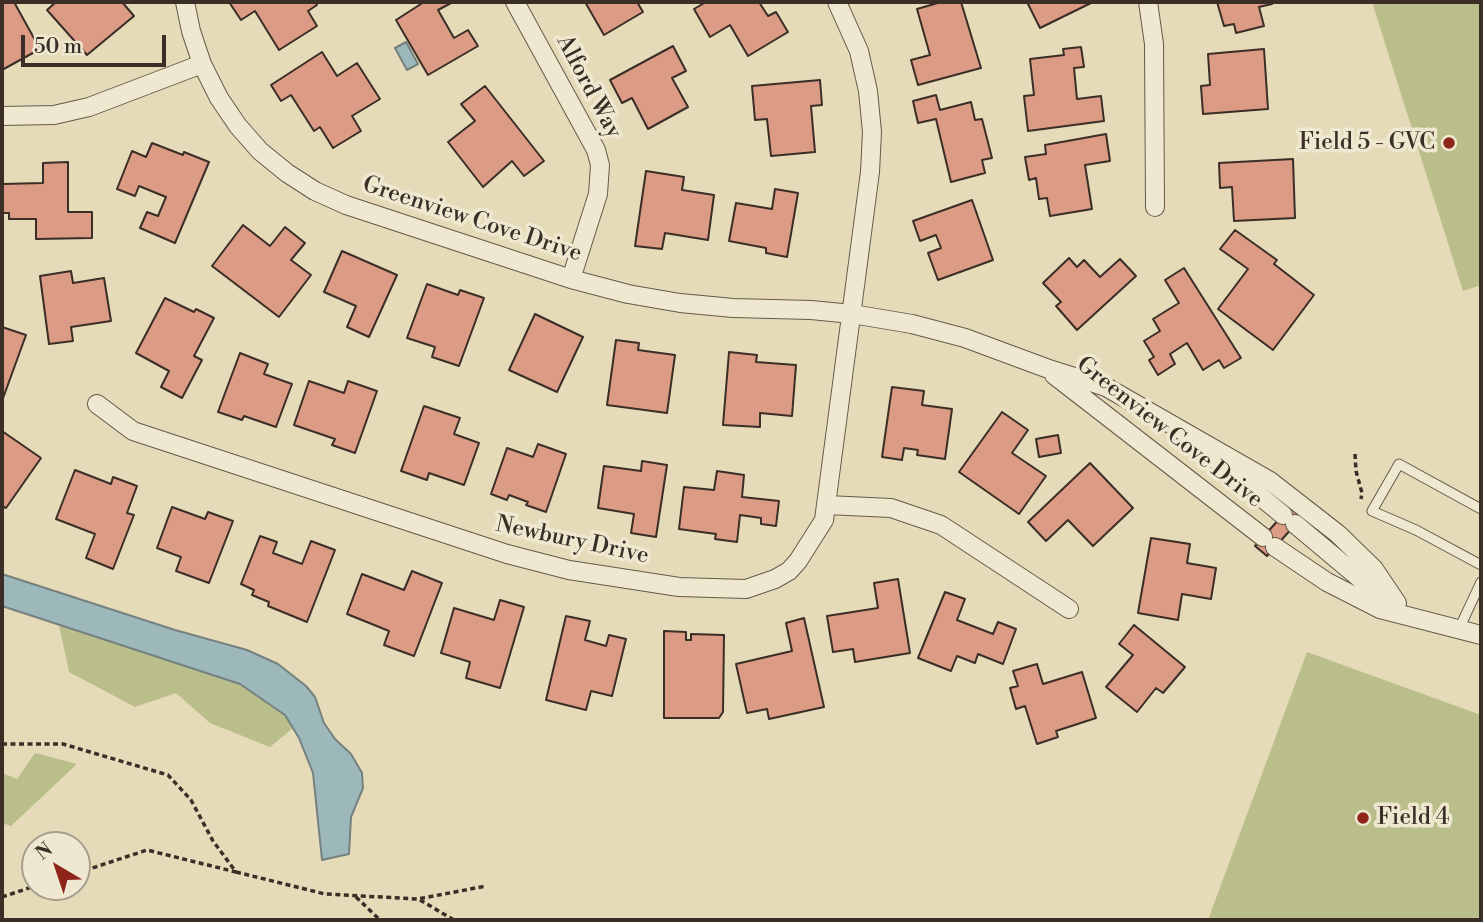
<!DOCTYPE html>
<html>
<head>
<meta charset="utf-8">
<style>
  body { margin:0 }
  #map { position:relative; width:1483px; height:922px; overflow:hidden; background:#e6dbb8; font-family:"Libre Bodoni",serif }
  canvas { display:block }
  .frame { position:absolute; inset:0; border:4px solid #3a2e26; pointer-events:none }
  .north { position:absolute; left:21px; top:831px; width:70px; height:70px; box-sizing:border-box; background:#efe8d1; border:2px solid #a79e8d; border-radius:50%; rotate:321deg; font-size:19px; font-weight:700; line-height:28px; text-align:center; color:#3a2e26 }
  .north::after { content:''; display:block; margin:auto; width:24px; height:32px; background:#8f2418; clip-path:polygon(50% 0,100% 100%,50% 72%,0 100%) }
  .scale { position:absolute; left:21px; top:35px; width:145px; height:32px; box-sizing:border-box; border:4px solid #3a2e26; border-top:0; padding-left:9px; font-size:21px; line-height:24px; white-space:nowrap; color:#3a2e26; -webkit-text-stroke:5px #efe8d1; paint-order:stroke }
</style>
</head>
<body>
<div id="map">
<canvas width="1483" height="922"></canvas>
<div class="frame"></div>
<div class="north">N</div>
<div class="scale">50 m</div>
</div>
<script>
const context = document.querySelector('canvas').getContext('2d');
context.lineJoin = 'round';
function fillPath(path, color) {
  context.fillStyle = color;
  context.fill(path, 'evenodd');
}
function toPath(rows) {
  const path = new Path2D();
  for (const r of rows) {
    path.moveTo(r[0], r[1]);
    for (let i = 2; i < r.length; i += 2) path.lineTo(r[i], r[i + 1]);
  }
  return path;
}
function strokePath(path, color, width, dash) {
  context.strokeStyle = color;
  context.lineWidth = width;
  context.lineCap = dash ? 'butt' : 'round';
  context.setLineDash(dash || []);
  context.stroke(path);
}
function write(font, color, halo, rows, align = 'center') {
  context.font = font + ' "Libre Bodoni",serif';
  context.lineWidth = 7;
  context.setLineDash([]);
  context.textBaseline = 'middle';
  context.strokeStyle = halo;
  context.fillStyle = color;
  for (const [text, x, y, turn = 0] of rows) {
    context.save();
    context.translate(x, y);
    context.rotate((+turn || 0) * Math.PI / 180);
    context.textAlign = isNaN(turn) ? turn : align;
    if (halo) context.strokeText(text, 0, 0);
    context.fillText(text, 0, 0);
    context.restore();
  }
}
fillPath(toPath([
  [1372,2,1481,2,1481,285,1463,291],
  [59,625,240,684,285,715,293,728,270,747,210,723,176,693,135,707,69,672],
  [1307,652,1481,715,1481,920,1208,920],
  [35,753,77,764,11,826,2,823,2,773,17,779]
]), '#babe8b');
const water = toPath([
  [406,42,418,64,407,70,395,48,406,42],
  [2,574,175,630,247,650,278,664,306,686,315,697,324,723,335,739,351,754,362,773,363,788,351,817,349,854,322,860,313,773,299,738,285,715,240,684,2,606,2,574]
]);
fillPath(water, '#9cb8ba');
strokePath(water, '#75817f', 2);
const building = toPath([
  [2,2,14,2,40,49,2,70,2,2],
  [56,2,122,2,134,16,87,55,47,10,56,2],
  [229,2,315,2,317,5,308,11,317,26,279,50,255,11,241,20,229,2],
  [424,2,453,2,438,10,454,38,468,30,478,46,428,75,396,20,424,2],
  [585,2,637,2,643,12,604,35,585,2],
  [706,2,759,2,768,16,776,12,788,32,748,56,730,25,710,37,694,9,706,2],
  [941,2,961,2,981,68,918,85,911,60,930,55,917,9,941,2],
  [1027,2,1090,2,1091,3,1040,28,1027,2],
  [1217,2,1272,2,1272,4,1259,7,1264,26,1236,33,1234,24,1224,26,1217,2],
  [673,46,686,71,672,78,688,107,648,129,632,98,622,103,610,80,673,46],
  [1081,47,1084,67,1074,68,1077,99,1101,96,1104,121,1028,131,1024,96,1034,95,1030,59,1064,55,1063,49,1081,47],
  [1264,49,1268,109,1203,114,1201,86,1210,85,1208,54,1264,49],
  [322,52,337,76,357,63,380,99,352,116,361,131,333,148,320,127,314,131,291,95,281,101,271,85,322,52],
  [820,80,822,105,811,106,815,152,771,156,767,119,755,120,752,86,820,80],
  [485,86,544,161,524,176,512,161,483,187,448,142,475,121,461,104,485,86],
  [936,95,940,110,971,102,975,120,982,119,992,158,982,160,985,173,951,182,936,119,918,123,913,101,936,95],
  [1106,134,1110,161,1085,165,1092,209,1050,216,1047,198,1039,199,1036,178,1029,180,1025,157,1046,154,1045,145,1106,134],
  [152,143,183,155,184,152,209,162,175,243,140,228,147,212,158,216,166,197,139,186,135,196,117,189,132,151,146,157,152,143],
  [1293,159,1295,218,1234,221,1232,187,1220,188,1219,163,1293,159],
  [68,162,68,212,92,212,92,238,36,239,36,219,9,219,9,213,2,213,2,184,43,183,43,163,68,162],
  [646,171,684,177,682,190,714,195,708,240,665,233,662,249,635,246,646,171],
  [775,189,798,193,787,257,766,253,766,248,729,241,736,203,772,209,775,189],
  [972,200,993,260,938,280,928,253,941,248,936,235,920,241,913,221,972,200],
  [243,225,270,246,285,227,305,243,291,260,311,275,279,317,212,266,243,225],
  [1235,230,1277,260,1274,264,1314,295,1273,350,1218,309,1248,269,1220,249,1235,230],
  [342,251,397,275,369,337,347,327,356,306,324,292,342,251],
  [1069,258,1077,267,1084,260,1100,277,1120,259,1136,276,1077,330,1056,306,1061,302,1043,283,1069,258],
  [1184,268,1241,358,1224,368,1219,360,1203,370,1187,343,1170,354,1175,364,1158,375,1149,360,1154,357,1144,341,1160,331,1153,319,1179,303,1165,280,1184,268],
  [71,271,73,283,104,278,111,321,71,327,73,341,49,344,40,276,71,271],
  [427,284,458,295,460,290,484,298,459,366,432,357,435,347,407,338,427,284],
  [165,298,194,312,196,309,214,318,194,356,202,360,182,398,161,387,169,371,136,353,165,298],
  [535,314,583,337,557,392,509,370,535,314],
  [2,327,26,335,2,401,2,327],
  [616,340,639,343,638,350,675,355,667,413,607,405,616,340],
  [729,352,757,355,756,362,796,365,792,416,760,413,760,427,723,425,729,352],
  [240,353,268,364,264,374,292,384,276,427,244,416,242,420,218,412,240,353],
  [309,381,344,393,348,381,377,391,355,453,332,445,335,439,294,425,309,381],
  [892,387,924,391,922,405,952,409,945,459,917,455,918,450,904,448,902,460,882,457,892,387],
  [424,406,460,418,454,434,479,443,464,485,429,473,427,480,401,471,424,406],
  [1002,412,1028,430,1012,453,1046,476,1019,514,959,472,1002,412],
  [2,431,41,458,6,508,2,506,2,431],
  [1058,435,1061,453,1039,457,1036,439,1058,435],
  [538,444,566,454,546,512,526,505,528,502,509,495,507,500,491,494,507,448,533,457,538,444],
  [642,461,667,465,656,537,631,533,634,514,598,508,604,466,641,471,642,461],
  [1090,463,1133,508,1093,546,1068,520,1046,541,1028,522,1090,463],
  [75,470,111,484,113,477,137,486,127,513,134,515,113,569,86,558,95,534,56,519,75,470],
  [717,471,744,475,742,497,779,501,776,526,761,524,761,518,740,515,737,542,715,539,716,534,679,529,684,487,714,490,717,471],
  [172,507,205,519,208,512,233,521,209,583,176,571,181,557,157,548,172,507],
  [1290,507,1302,517,1267,556,1255,546,1290,507],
  [260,536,277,542,273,553,302,564,311,541,335,550,307,622,268,606,269,602,252,595,254,590,241,584,260,536],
  [1151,538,1190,544,1187,563,1216,568,1211,599,1182,594,1178,620,1138,613,1151,538],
  [412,571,442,583,414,656,384,645,389,631,347,614,362,574,404,590,412,571],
  [898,579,910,653,855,662,853,649,833,652,827,616,878,608,874,583,898,579],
  [945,592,965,599,957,620,993,634,998,622,1016,629,1003,664,978,654,975,663,957,656,951,671,918,658,945,592],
  [500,600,524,607,500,688,466,678,470,662,441,653,454,608,494,620,500,600],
  [566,616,590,621,585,640,606,646,609,635,626,639,612,696,591,691,586,710,546,700,566,616],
  [804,618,824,707,769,719,767,709,747,713,736,664,792,651,786,623,804,618],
  [1134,625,1185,667,1163,693,1156,688,1137,712,1106,687,1133,655,1119,644,1134,625],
  [664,631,686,632,686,640,691,640,691,634,724,635,723,712,719,718,664,718,664,631],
  [1037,664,1043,684,1082,672,1096,718,1056,731,1058,737,1037,744,1025,706,1016,709,1010,688,1018,686,1013,671,1037,664]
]);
fillPath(building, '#dc9b85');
strokePath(building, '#3a2e26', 2);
const lane = toPath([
  [1481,509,1399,464,1372,511,1416,530,1481,565],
  [1459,629,1481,582]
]);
const street = toPath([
  [185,2,191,31,202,64,219,98,238,126,260,151,287,173,315,191,346,205,571,279,628,294,680,303,733,308,811,310,852,314,912,324,965,338,1046,368,1106,387,1270,481,1338,534,1374,569,1397,603],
  [515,2,596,150,600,165,598,194,571,279],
  [1148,2,1154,44,1155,207],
  [2,116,54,115,89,107,202,64],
  [1054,375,1263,537],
  [97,404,133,431,507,554,569,570,679,587,746,589,775,579,789,571,798,561,824,520,870,172,872,132,868,91,859,51,837,2],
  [1215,459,1283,515],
  [827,505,891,508,941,525,1069,609],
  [1295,524,1375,591,1389,599],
  [1275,547,1327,582,1380,609,1481,635]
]);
strokePath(lane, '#65594a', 11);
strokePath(street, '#65594a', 20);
strokePath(toPath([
  [1355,454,1356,471,1362,493,1361,499],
  [2,744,63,744,168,775,191,800,213,841,236,872,147,850,77,873],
  [236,872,325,894,418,899,486,886],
  [2,897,35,886],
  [356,897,380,920],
  [420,900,454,920]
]), '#3a2e26', 3.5, [5, 3.5]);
strokePath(lane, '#efe8d1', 9);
strokePath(street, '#efe8d1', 18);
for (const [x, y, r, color] of [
  [1449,143,7,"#8f2418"],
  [1363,818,7,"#8f2418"]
]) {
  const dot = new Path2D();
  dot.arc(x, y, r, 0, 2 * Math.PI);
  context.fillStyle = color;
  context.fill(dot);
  strokePath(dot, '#efe8d1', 2.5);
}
write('23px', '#3a2e26', '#efe8d1', [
  ["Alford Way",588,87,62],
  ["Greenview Cove Drive",472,220,18],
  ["Greenview Cove Drive",1169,433,38],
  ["Newbury Drive",572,541,12]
]);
write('23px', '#3a2e26', '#efe8d1', [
  ["Field 5 - GVC",1435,143],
  ["Field 4",1377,818,"left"]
], 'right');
</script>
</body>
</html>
